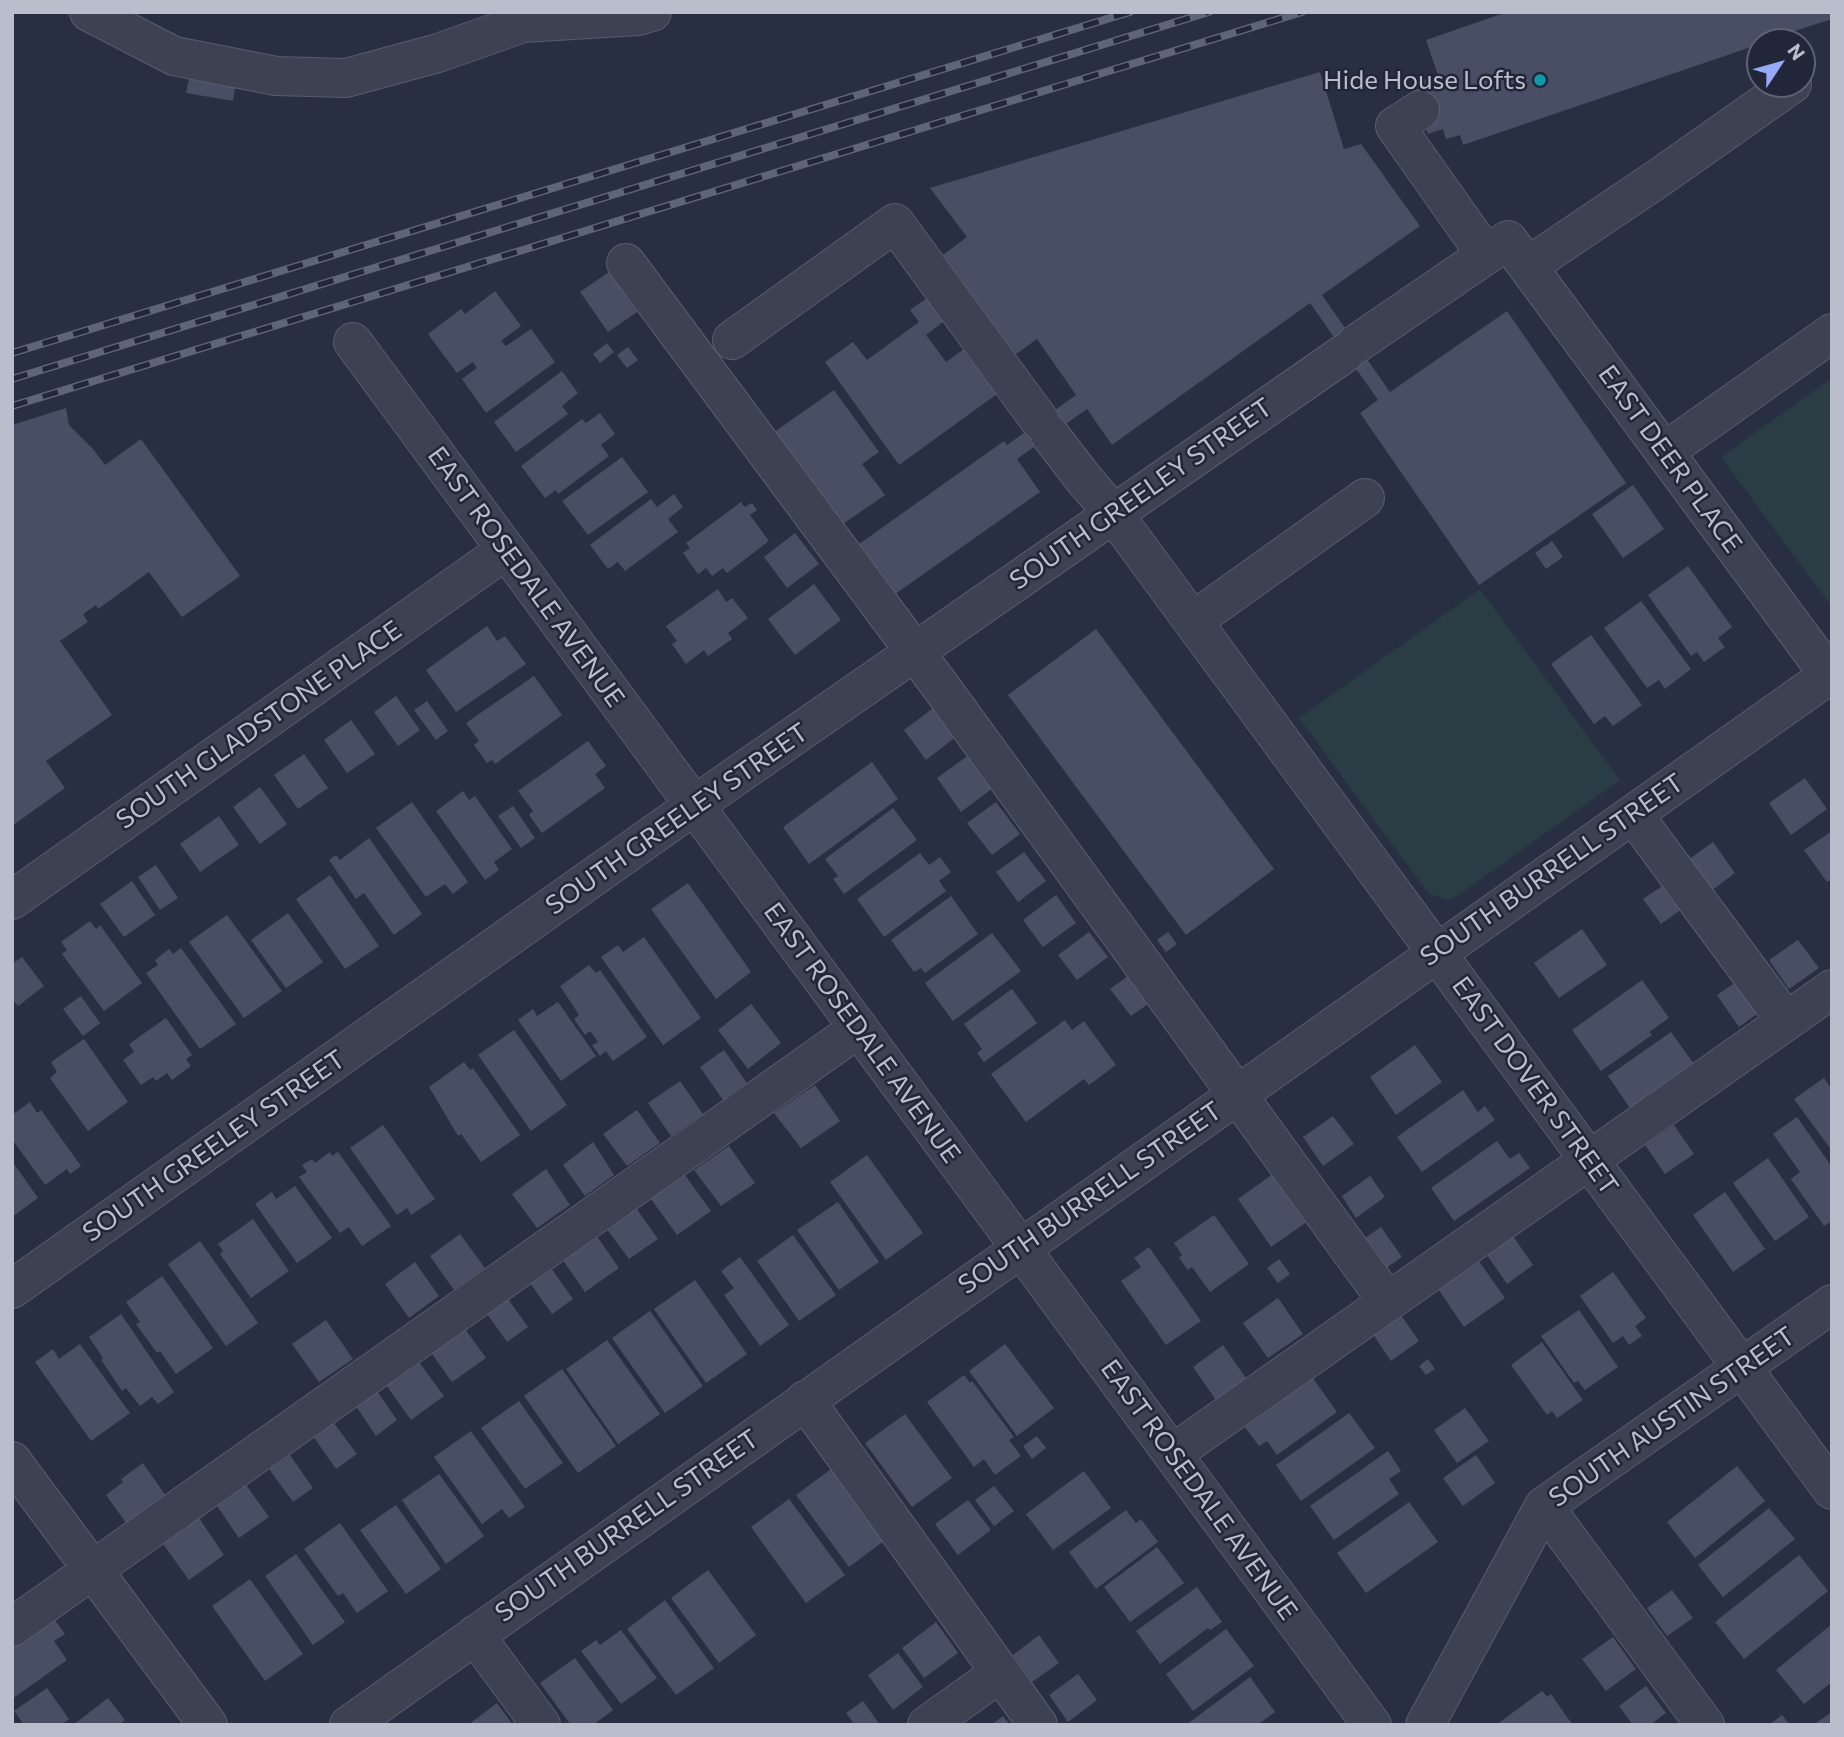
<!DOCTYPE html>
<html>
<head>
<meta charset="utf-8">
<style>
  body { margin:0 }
  #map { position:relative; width:1844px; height:1737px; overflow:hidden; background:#282f43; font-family:Commissioner,sans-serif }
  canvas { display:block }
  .frame { position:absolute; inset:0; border:14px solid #babecc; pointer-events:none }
  .north { position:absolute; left:1746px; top:28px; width:70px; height:70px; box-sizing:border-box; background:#212738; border:2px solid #5e6373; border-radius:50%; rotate:54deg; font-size:19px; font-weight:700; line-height:28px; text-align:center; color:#babecc }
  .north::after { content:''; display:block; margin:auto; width:24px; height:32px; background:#96aaf5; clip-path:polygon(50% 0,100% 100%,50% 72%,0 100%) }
</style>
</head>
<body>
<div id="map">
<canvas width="1844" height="1737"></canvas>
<div class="frame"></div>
<div class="north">N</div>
</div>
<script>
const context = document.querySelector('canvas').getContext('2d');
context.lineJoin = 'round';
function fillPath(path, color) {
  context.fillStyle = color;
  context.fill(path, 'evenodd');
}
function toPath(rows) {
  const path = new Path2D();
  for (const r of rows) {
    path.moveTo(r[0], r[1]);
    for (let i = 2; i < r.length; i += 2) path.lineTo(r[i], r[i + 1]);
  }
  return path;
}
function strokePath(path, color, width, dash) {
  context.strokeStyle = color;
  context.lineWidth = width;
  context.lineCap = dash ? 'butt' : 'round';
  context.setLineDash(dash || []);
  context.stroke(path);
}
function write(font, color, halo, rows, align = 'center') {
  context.font = font + ' Commissioner,sans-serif';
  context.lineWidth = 5;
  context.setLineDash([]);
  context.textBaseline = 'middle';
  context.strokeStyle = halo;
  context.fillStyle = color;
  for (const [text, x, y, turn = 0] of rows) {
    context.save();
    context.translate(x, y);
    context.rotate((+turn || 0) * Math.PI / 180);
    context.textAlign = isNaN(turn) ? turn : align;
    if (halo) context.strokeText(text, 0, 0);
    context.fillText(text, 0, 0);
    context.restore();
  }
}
fillPath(toPath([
  [1832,378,1832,607,1721,457],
  [1480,589,1620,780,1456,897,1447,900,1428,893,1299,718]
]), '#2a3c44');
fillPath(toPath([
  [1507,12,1832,12,1832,19,1760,42,1760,44,1463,145,1460,135,1446,139,1443,129,1428,134,1411,84,1438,75,1426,40],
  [1320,72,1344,149,1361,144,1420,226,1322,295,1390,392,1507,311,1626,483,1479,585,1360,413,1378,400,1310,303,1112,445,1087,409,1017,459,1040,492,891,597,855,547,1004,441,1007,445,1076,395,1037,339,1005,362,939,258,967,237,930,188],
  [190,73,236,82,233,101,186,93],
  [609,272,637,312,608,332,580,292],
  [495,291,521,326,501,341,506,346,531,329,555,362,486,413,462,379,477,368,473,362,457,373,428,334,461,309,465,314],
  [934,293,951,316,926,335,946,362,971,344,1004,389,899,465,825,362,853,342,867,360,919,322,910,310],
  [607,343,614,352,600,363,593,354],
  [628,347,638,360,627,368,617,355],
  [562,371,578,393,562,406,568,414,516,452,494,422],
  [834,390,879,452,862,464,885,495,840,526,773,433],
  [66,408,69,425,93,449,105,465,141,439,240,576,182,617,149,572,98,609,96,605,83,614,88,622,60,641,112,715,46,761,65,788,12,826,12,425],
  [600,413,615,434,601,445,609,456,558,494,556,490,545,498,521,466,582,419,586,423],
  [622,457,648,492,588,535,562,501],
  [1633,485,1664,529,1623,558,1592,514],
  [674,494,683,507,668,519,678,532,625,571,618,562,608,569,590,545,651,499,657,507],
  [741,502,745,507,752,503,757,510,750,515,769,541,727,573,723,568,712,576,706,568,698,574,683,553,690,548,686,543],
  [795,533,819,564,787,588,764,557],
  [1552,541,1563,557,1546,569,1535,553],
  [1688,566,1732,627,1718,638,1725,647,1704,662,1697,652,1691,656,1648,595],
  [814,584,841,620,795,655,768,619],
  [718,589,726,602,732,598,748,618,728,633,732,639,708,656,704,650,686,664,672,644,677,641,666,626],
  [1641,601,1691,669,1665,689,1659,680,1647,688,1604,628],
  [487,626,497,641,505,636,526,664,456,712,426,670],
  [1096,629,1274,869,1186,935,1008,695],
  [1591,635,1642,705,1613,726,1605,716,1594,724,1551,664],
  [534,676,562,715,495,764,492,760,487,763,474,745,479,741,466,723],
  [396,696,420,730,398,746,374,712],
  [427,701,448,731,436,740,414,710],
  [936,706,957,736,926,760,904,730],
  [351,720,375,754,347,773,324,740],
  [588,741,606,766,595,774,605,788,542,833,529,815,533,811,518,791],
  [304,754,328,788,298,809,274,775],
  [969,755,993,788,961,812,937,778],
  [872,762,898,799,809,864,783,827],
  [1805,778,1827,809,1791,835,1769,803],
  [260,787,287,824,260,844,233,807],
  [463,791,469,800,475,796,512,849,494,862,499,870,485,880,436,811],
  [412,802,468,882,453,894,445,884,426,897,376,828],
  [996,802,1020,834,992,855,967,823],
  [513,806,535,838,521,848,498,816],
  [893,808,917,840,844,894,833,879,838,876,825,859],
  [219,816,239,845,200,872,180,844],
  [1832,831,1832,879,1827,882,1804,850],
  [369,838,422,914,394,935,364,893,356,899,329,860,336,855,340,860],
  [1713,842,1735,873,1711,891,1688,860],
  [1024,852,1046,881,1018,902,996,872],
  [920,853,929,865,940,857,951,872,939,881,946,891,884,937,857,899],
  [156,865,178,898,160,910,138,877],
  [330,875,379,946,345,969,296,899],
  [132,881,155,915,124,937,100,904],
  [1668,882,1686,906,1661,924,1643,899],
  [688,883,751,972,716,999,651,909],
  [1056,895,1076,923,1043,947,1023,920],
  [951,896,978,934,925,973,921,968,914,972,891,940],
  [288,913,323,962,286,988,251,940],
  [227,915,282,991,244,1018,189,942],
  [90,921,96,929,100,925,142,983,104,1011,62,954,67,950,61,942],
  [1582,929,1607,965,1559,998,1534,963],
  [1089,932,1108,957,1077,980,1058,955],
  [1168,932,1177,944,1166,952,1157,940],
  [992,933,1021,971,953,1021,925,983],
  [644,937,701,1018,663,1045,601,957,618,945,623,952],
  [1798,940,1819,968,1789,989,1769,960],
  [181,948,236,1024,200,1049,146,973,158,965,155,960,169,949,173,954],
  [22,957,44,986,18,1006,12,999,12,964],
  [589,965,596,973,600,970,647,1037,613,1061,606,1051,600,1056,592,1045,598,1042,590,1031,585,1035,574,1019,579,1015,560,986],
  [1131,974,1151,1002,1131,1016,1110,989],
  [1642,980,1669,1018,1649,1032,1652,1035,1601,1071,1572,1030],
  [1739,980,1761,1011,1739,1027,1717,995],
  [1012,989,1037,1023,984,1062,977,1053,982,1049,964,1024],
  [81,996,100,1023,83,1036,63,1009],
  [558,1002,596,1056,561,1081,518,1020,533,1009,537,1016],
  [751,1004,781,1043,748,1069,718,1030],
  [166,1018,192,1055,186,1059,191,1066,172,1080,167,1073,156,1081,153,1077,141,1085,123,1060,134,1052,129,1044],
  [1065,1020,1072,1030,1084,1021,1116,1065,1089,1085,1084,1079,1026,1122,991,1074],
  [514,1030,567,1105,531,1131,478,1055],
  [1671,1032,1696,1067,1632,1111,1608,1076],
  [84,1039,128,1102,88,1131,50,1078,57,1072,51,1062],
  [1415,1045,1442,1082,1396,1115,1370,1077],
  [724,1050,747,1083,723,1100,700,1067],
  [464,1062,470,1070,473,1068,520,1135,481,1162,461,1134,458,1136,429,1087],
  [1824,1078,1832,1089,1832,1151,1794,1099],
  [680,1081,703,1114,671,1136,648,1103],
  [815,1085,840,1121,801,1148,774,1113],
  [1463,1090,1478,1112,1485,1106,1495,1120,1422,1172,1397,1137],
  [30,1102,37,1113,41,1110,81,1166,70,1174,67,1169,45,1185,12,1139,12,1115],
  [637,1110,660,1143,627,1166,603,1134],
  [1333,1116,1354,1144,1323,1166,1303,1137],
  [1797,1117,1832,1167,1832,1221,1824,1226,1791,1179,1800,1172,1773,1134],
  [383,1125,435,1199,411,1215,407,1208,397,1215,350,1148],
  [1674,1125,1694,1154,1665,1174,1645,1145],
  [1497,1141,1510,1159,1519,1153,1530,1168,1454,1221,1431,1188],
  [593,1142,614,1175,585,1196,563,1165],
  [729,1146,755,1183,721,1206,694,1170],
  [330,1152,332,1156,338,1152,391,1226,362,1246,349,1227,340,1233,299,1177,307,1172,302,1165,312,1159,315,1163],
  [867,1155,923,1233,886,1260,830,1182],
  [1768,1158,1809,1217,1775,1241,1733,1183],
  [12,1161,38,1198,12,1217],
  [546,1169,570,1205,537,1228,512,1194],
  [1277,1171,1311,1219,1271,1247,1238,1199],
  [685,1175,711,1211,677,1235,651,1199],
  [1370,1176,1385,1197,1356,1218,1342,1196],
  [295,1186,332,1238,297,1263,255,1204,272,1192,276,1199],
  [1725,1192,1765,1249,1733,1272,1693,1215],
  [838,1202,879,1262,839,1290,797,1230],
  [636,1208,658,1239,629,1259,606,1228],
  [1214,1215,1249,1264,1210,1292,1192,1267,1188,1270,1179,1258,1182,1255,1174,1243],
  [253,1219,289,1271,251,1298,220,1254,223,1251,218,1244],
  [1381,1227,1402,1257,1386,1268,1365,1238],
  [460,1234,485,1268,454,1290,430,1256],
  [596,1235,619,1268,585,1292,562,1259],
  [793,1235,836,1295,799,1321,757,1261],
  [1513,1236,1533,1265,1507,1284,1487,1255],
  [200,1241,258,1323,226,1346,168,1264],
  [1149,1247,1201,1321,1166,1345,1121,1281,1141,1267,1134,1258],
  [740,1257,789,1325,760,1346,724,1295,734,1288,721,1271],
  [1279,1259,1290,1274,1278,1283,1267,1268],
  [1478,1260,1505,1298,1464,1327,1438,1289],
  [415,1262,439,1296,409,1318,385,1284],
  [551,1268,573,1299,552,1314,530,1283],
  [1613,1272,1646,1318,1635,1326,1642,1336,1629,1345,1623,1336,1613,1343,1580,1296],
  [162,1276,213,1348,176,1374,160,1351,157,1353,136,1324,140,1322,126,1302],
  [695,1280,747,1354,706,1383,654,1309],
  [506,1296,528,1327,507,1342,485,1311],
  [1278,1298,1303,1334,1268,1358,1243,1323],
  [1579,1310,1618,1367,1585,1390,1578,1381,1574,1383,1541,1336],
  [650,1311,703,1386,665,1413,612,1338],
  [1398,1311,1419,1341,1391,1361,1370,1330],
  [121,1314,174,1392,158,1404,152,1397,140,1406,126,1388,122,1391,101,1360,103,1358,89,1337],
  [326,1320,353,1359,319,1382,292,1344],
  [463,1326,486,1358,452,1382,429,1350],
  [607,1340,660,1414,618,1444,566,1369],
  [1542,1342,1583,1400,1557,1418,1552,1411,1547,1415,1511,1365],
  [80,1344,130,1413,91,1441,35,1362,53,1349,59,1359],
  [1005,1344,1054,1408,1017,1436,969,1371],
  [1223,1345,1248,1381,1218,1403,1193,1367],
  [1428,1359,1435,1369,1426,1375,1419,1366],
  [419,1362,444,1396,411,1420,386,1385],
  [562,1369,616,1446,578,1473,524,1396],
  [1310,1374,1337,1412,1277,1455,1267,1441,1259,1446,1241,1422],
  [964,1375,970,1383,972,1381,1014,1437,1009,1440,1021,1456,995,1475,984,1459,974,1467,927,1402],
  [377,1391,397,1420,376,1436,356,1406],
  [519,1401,563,1463,525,1489,481,1428],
  [1465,1408,1489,1441,1457,1463,1434,1430],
  [1349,1413,1375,1448,1301,1501,1276,1465],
  [905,1414,952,1478,912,1507,865,1443],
  [333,1422,357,1454,336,1469,313,1436],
  [471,1431,525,1507,509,1518,502,1509,482,1524,434,1457],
  [1037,1436,1046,1448,1032,1459,1023,1446],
  [1388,1451,1401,1471,1389,1479,1399,1494,1334,1540,1310,1506],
  [290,1455,313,1488,293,1502,269,1469],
  [1476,1455,1495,1483,1463,1506,1443,1478],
  [143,1463,168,1499,129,1527,106,1495,123,1482,121,1479],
  [1737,1466,1765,1501,1695,1558,1667,1522],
  [831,1469,884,1541,849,1567,796,1495],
  [1084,1471,1111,1508,1053,1550,1026,1514],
  [439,1474,484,1536,446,1564,402,1500],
  [244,1482,269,1517,239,1538,215,1503],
  [994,1486,1014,1511,994,1526,975,1500],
  [789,1499,845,1575,806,1603,751,1527],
  [968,1500,991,1530,958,1555,935,1524],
  [1409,1502,1438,1542,1366,1593,1337,1553],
  [396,1505,441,1569,406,1594,360,1530],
  [1769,1508,1795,1539,1723,1597,1698,1565],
  [1126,1510,1136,1523,1141,1519,1158,1542,1096,1589,1069,1552],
  [199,1518,224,1555,189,1580,163,1544],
  [340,1523,388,1591,357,1613,343,1593,338,1596,304,1549],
  [1157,1547,1184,1583,1130,1622,1104,1587],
  [296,1554,345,1622,313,1645,265,1576],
  [1799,1555,1828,1591,1744,1659,1715,1622],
  [708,1570,756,1635,719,1663,671,1598],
  [250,1579,303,1654,265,1681,212,1606],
  [1197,1587,1222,1622,1210,1630,1208,1628,1160,1664,1136,1631],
  [1672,1590,1693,1618,1667,1636,1647,1608],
  [665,1600,714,1668,676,1695,627,1629],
  [49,1612,65,1634,54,1641,67,1660,12,1699,12,1638],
  [936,1622,958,1653,924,1678,902,1648],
  [1832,1624,1832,1682,1804,1704,1776,1670],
  [1226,1629,1254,1666,1193,1711,1166,1674],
  [621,1630,657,1678,621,1704,581,1651,596,1640,600,1645],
  [1039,1635,1059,1663,1032,1682,1013,1655],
  [1613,1637,1636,1669,1606,1691,1582,1659],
  [898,1653,923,1687,893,1710,868,1675],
  [575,1658,613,1710,593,1725,571,1725,540,1683],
  [1078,1674,1097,1700,1068,1722,1049,1695],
  [1250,1677,1275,1712,1257,1725,1186,1725],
  [1646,1686,1666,1713,1650,1725,1633,1725,1619,1706],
  [47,1688,69,1719,61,1725,24,1725,14,1711],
  [1542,1691,1547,1697,1551,1694,1572,1724,1496,1725],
  [108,1698,125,1720,119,1725,73,1725],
  [863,1701,880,1725,855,1725,846,1713],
  [497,1703,513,1725,468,1725],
  [1832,1712,1832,1725,1813,1725],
  [1782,1715,1790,1725,1769,1725],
  [1003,1716,1010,1725,991,1725]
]), '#484f64');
const minor = toPath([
  [89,12,174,56,276,76,346,78,438,53,523,23,524,12],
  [523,23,638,16,652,12],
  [1420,110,1395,126,1486,255],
  [626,263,941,687,1388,1302],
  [1528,266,1660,177,1792,84],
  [732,340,895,223,1040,421],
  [353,342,1372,1725],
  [1356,344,1508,240,1832,679],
  [1050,435,1083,478,1113,513,1832,1490],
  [1664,452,1832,333],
  [1193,621,1365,498],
  [1633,814,1786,1021],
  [12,900,506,550],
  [12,1289,726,783,1345,353],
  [805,1400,1038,1725],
  [1172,1454,1832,989],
  [12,1461,208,1725],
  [1544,1506,1705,1725],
  [12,1627,859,1028],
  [475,1635,541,1725],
  [349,1725,1832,673],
  [927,1725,1000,1673],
  [1425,1725,1544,1506,1832,1304]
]);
strokePath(minor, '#585d6d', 40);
strokePath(minor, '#3d4252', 38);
const rail = toPath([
  [12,353,1130,12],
  [12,379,1209,12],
  [12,406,1302,12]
]);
strokePath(rail, '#5f6579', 8);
strokePath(rail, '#212738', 5, [16]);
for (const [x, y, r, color] of [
  [1540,80,7,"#0f9aa8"]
]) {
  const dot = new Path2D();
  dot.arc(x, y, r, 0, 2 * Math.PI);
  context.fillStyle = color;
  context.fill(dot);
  strokePath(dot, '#212738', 2.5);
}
write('26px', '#babecc', '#212738', [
  ["Hide House Lofts",1526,80]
], 'right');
write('26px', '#babecc', '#212738', [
  ["EAST DEER PLACE",1670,459,54],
  ["SOUTH GREELEY STREET",1141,494,-35],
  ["EAST ROSEDALE AVENUE",526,577,54],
  ["SOUTH GLADSTONE PLACE",259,725,-35],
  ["SOUTH GREELEY STREET",677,819,-35],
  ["SOUTH BURRELL STREET",1552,870,-35],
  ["EAST ROSEDALE AVENUE",862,1033,54],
  ["EAST DOVER STREET",1535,1086,54],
  ["SOUTH GREELEY STREET",214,1146,-35],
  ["SOUTH BURRELL STREET",1090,1198,-35],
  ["SOUTH AUSTIN STREET",1672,1417,-35],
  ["EAST ROSEDALE AVENUE",1199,1490,54],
  ["SOUTH BURRELL STREET",627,1526,-35]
]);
</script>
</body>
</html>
